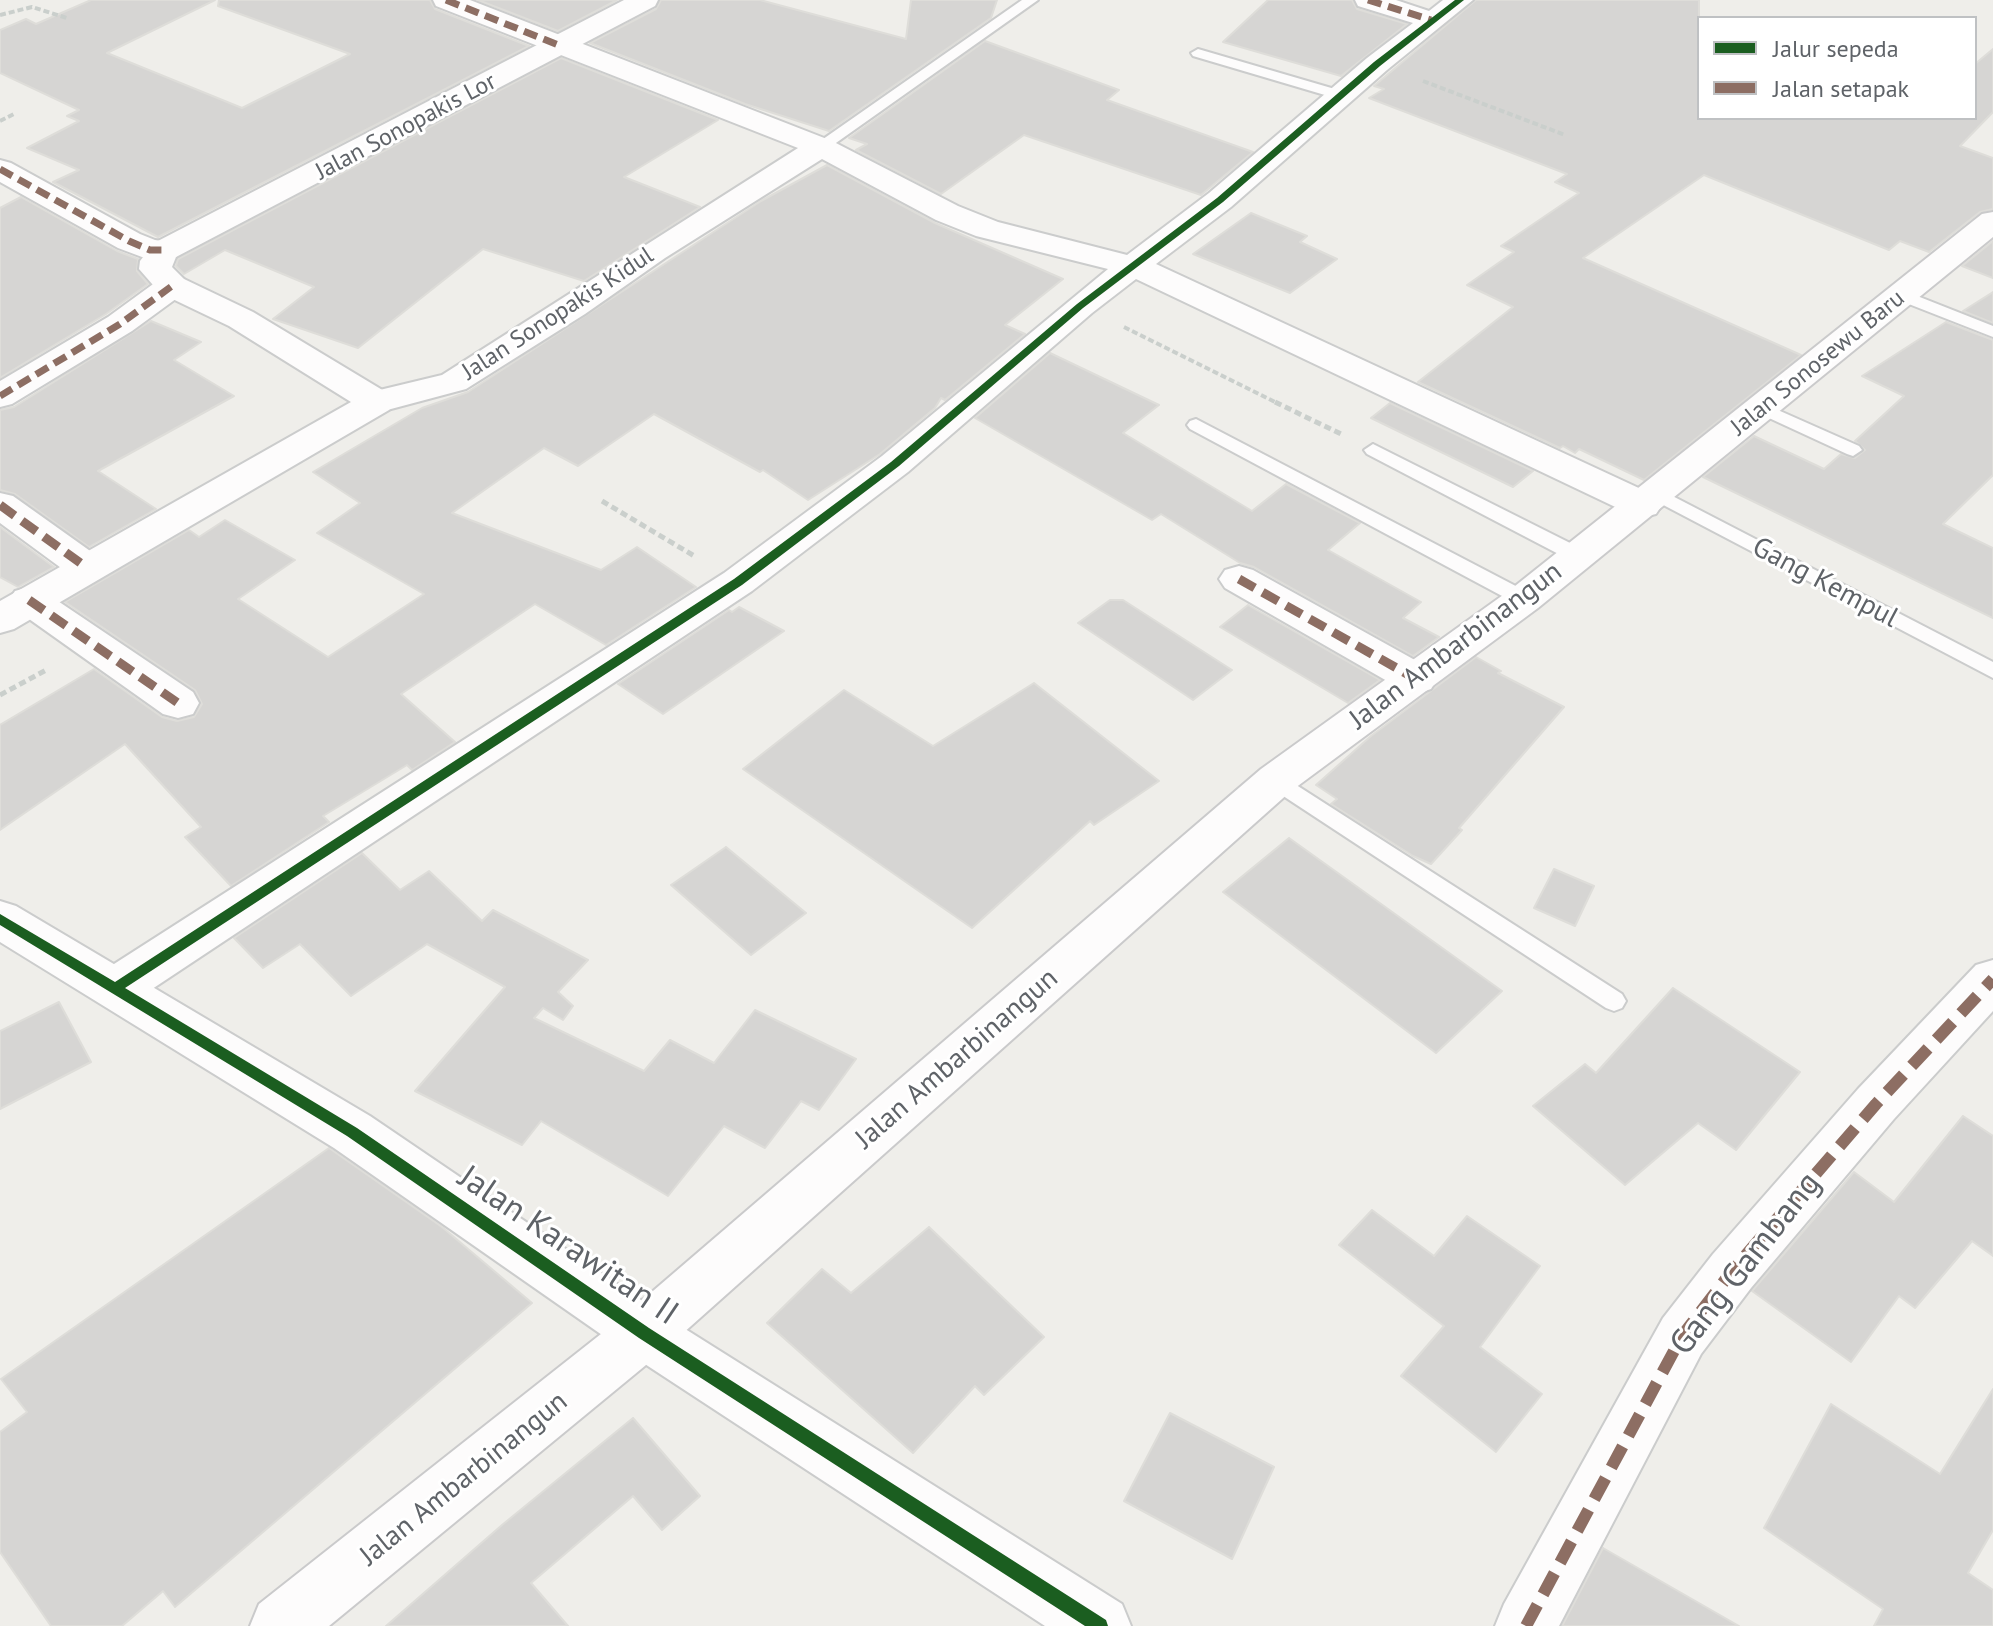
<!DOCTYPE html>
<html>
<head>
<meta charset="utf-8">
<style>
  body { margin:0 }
  #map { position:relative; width:1993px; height:1626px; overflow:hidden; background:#efeeea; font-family:"PT Sans",sans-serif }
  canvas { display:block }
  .legend { position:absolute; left:1697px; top:16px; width:280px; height:104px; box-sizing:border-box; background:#fff; border:2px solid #bfc1c3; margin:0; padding:10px 14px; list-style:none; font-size:24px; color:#5f6368 }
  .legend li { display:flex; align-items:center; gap:16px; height:40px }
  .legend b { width:40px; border:2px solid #bfc1c3 }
</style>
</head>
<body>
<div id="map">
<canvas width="1993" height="1626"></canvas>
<ul class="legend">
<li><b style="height:10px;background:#1b5e20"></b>Jalur sepeda</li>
<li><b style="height:10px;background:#8d6e63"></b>Jalan setapak</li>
</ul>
</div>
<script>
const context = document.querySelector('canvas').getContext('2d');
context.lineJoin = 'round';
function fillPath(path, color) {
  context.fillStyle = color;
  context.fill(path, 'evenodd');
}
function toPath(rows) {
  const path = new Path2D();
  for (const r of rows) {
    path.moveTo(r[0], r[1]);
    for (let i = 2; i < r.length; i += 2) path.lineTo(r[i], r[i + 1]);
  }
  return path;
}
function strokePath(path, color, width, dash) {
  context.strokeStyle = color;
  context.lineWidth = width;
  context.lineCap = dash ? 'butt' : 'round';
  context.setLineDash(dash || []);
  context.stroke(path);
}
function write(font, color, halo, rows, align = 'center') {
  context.font = font + ' "PT Sans",sans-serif';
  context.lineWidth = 6;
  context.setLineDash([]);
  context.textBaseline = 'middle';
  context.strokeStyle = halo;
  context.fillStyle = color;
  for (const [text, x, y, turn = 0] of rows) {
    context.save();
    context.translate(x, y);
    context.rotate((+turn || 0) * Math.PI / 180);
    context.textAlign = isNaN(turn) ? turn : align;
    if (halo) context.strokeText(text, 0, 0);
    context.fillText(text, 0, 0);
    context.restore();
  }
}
const building = toPath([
  [91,0,215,0,107,53,242,108,350,54,218,6,219,0,430,0,435,9,529,46,158,237,53,182,79,170,27,148,79,121,67,116,79,110,0,73,0,30,26,19,36,24,91,0],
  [478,0,617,0,558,31,478,0],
  [661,0,760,0,906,39,911,0,997,0,991,18,829,131,745,104,590,43,656,9,661,0],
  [1268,0,1352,0,1357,9,1407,24,1341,76,1223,42,1268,0],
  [1476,0,1699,0,1699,118,1975,118,1975,64,1993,49,1993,112,1960,146,1993,158,1993,209,1980,212,1929,252,1900,241,1889,250,1704,175,1583,258,1801,355,1644,480,1579,449,1575,453,1563,446,1560,448,1418,382,1513,307,1467,285,1514,252,1501,246,1579,193,1555,182,1567,174,1369,98,1384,89,1374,86,1476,0],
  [985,41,1119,90,1107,100,1253,152,1201,195,1024,135,941,194,856,150,867,144,849,138,985,41],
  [561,58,718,120,624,177,700,207,584,281,483,249,358,348,273,319,314,287,225,250,184,274,176,266,178,259,561,58],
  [827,165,935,223,1063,279,1005,325,1025,334,945,400,941,398,935,408,880,454,808,500,763,470,760,472,654,414,578,466,544,448,452,513,601,570,637,547,696,587,606,645,535,604,401,694,455,742,412,770,407,765,323,816,329,822,231,886,185,837,201,827,125,744,0,830,0,725,94,669,162,717,177,721,194,717,202,704,195,690,65,602,189,530,199,537,225,520,295,560,238,599,328,657,424,594,317,533,360,503,313,472,422,408,468,392,761,201,827,165],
  [21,197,117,251,138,259,137,271,148,284,106,314,0,378,0,208,21,197],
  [1251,213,1307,236,1300,242,1337,259,1290,293,1193,254,1251,213],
  [1993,241,1993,278,1962,266,1993,241],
  [1993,292,1993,323,1963,311,1993,292],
  [151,321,201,342,174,360,234,396,98,471,156,509,89,547,15,494,0,490,0,410,14,407,151,321],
  [1946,322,1993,340,1993,475,1943,524,1993,548,1993,618,1703,477,1754,436,1824,469,1841,454,1855,458,1865,450,1855,441,1904,396,1862,376,1946,322],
  [1050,353,1159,405,1123,433,1252,511,1286,484,1360,523,1328,550,1421,602,1403,618,1439,637,1413,656,1254,567,1240,563,1161,514,1152,520,975,418,1050,353],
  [1390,403,1533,471,1513,487,1371,418,1390,403],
  [0,527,54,567,18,587,0,577,0,527],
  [1110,600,1123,600,1232,670,1193,700,1078,623,1110,600],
  [1248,605,1380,680,1348,703,1220,627,1248,605],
  [739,607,784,631,663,714,618,684,729,610,732,612,739,607],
  [1476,657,1501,671,1498,673,1564,707,1459,828,1462,830,1431,864,1413,856,1331,804,1337,799,1316,785,1371,736,1476,657],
  [1034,683,1159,781,1094,825,1090,821,972,928,743,769,844,690,933,746,1034,683],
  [1289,838,1370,896,1502,991,1436,1053,1223,892,1289,838],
  [726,847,806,913,751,955,671,885,726,847],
  [362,853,400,890,429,871,482,921,493,910,588,960,558,992,573,1006,563,1020,543,1008,534,1018,644,1071,670,1040,714,1063,755,1010,856,1059,819,1110,801,1101,765,1148,724,1126,668,1196,541,1121,522,1145,415,1091,505,987,427,944,351,996,300,944,263,968,234,938,362,853],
  [1554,869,1594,886,1575,926,1534,908,1554,869],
  [1673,988,1800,1072,1736,1150,1698,1123,1625,1185,1533,1106,1585,1064,1596,1073,1673,988],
  [59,1002,91,1062,0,1109,0,1031,59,1002],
  [1963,1116,1993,1136,1993,1256,1972,1241,1915,1308,1899,1296,1851,1362,1752,1291,1854,1172,1894,1202,1963,1116],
  [329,1148,442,1227,532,1303,175,1607,163,1591,122,1626,51,1626,0,1552,0,1432,27,1412,1,1379,329,1148],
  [1372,1210,1434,1256,1467,1216,1540,1266,1480,1347,1542,1394,1496,1452,1401,1376,1444,1326,1339,1245,1372,1210],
  [929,1227,1044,1337,984,1395,975,1386,913,1453,767,1323,822,1269,851,1293,929,1227],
  [1993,1389,1993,1530,1968,1573,1993,1590,1993,1626,1874,1626,1883,1609,1764,1528,1831,1404,1940,1474,1993,1389],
  [1170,1413,1274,1467,1232,1559,1124,1501,1170,1413],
  [633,1418,700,1496,662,1530,633,1496,531,1583,568,1626,386,1626,502,1525,633,1418],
  [1603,1548,1739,1626,1562,1626,1603,1548]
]);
fillPath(building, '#d6d5d3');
strokePath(building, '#deddd9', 2);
const service = toPath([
  [1022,0,1038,0,826,150,816,150,816,144,1022,0],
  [1198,49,1345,92,1347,95,1340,99,1335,98,1193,56,1191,53,1198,49],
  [1902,290,1993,326,1993,337,1896,299,1894,295,1896,291,1902,290],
  [1762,403,1859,446,1862,450,1853,456,1847,454,1756,412,1753,408,1756,404,1762,403],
  [1196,419,1531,594,1534,599,1524,606,1517,604,1190,429,1187,425,1190,421,1196,419],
  [1373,444,1584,550,1587,555,1584,560,1570,560,1367,454,1364,450,1373,444],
  [1657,488,1993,662,1993,678,1650,498,1648,494,1650,490,1657,488],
  [1276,772,1622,994,1626,1001,1622,1008,1614,1011,1606,1008,1268,786,1265,780,1268,774,1276,772]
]);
const minor = toPath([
  [433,0,470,0,832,141,958,206,998,222,1127,255,1209,193,1367,58,1413,23,1358,6,1355,0,1396,0,1429,11,1443,0,1473,0,1387,70,1231,207,1156,264,1656,496,1662,505,1656,514,1643,517,1630,514,1136,279,1092,313,908,472,752,591,134,1001,117,1006,100,1001,93,987,100,973,724,573,882,456,1108,269,976,236,936,220,822,159,665,258,585,314,466,389,376,413,363,410,358,402,363,394,442,375,798,148,436,6,433,0],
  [0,160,11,163,140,234,155,240,176,243,181,250,176,257,150,260,118,248,0,182,0,160],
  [172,276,184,279,188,286,184,293,132,331,12,404,0,407,0,381,108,317,160,279,172,276],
  [0,493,13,496,100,558,105,567,100,576,86,580,72,576,0,523,0,493],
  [1239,566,1253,570,1431,669,1437,679,1431,689,1416,694,1401,689,1225,588,1219,579,1225,570,1239,566],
  [29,587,43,591,193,692,199,703,193,714,178,718,163,714,15,609,9,600,15,591,29,587],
  [1993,960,1993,1011,1894,1119,1751,1288,1701,1354,1559,1626,1495,1626,1504,1604,1663,1318,1713,1254,1858,1089,1976,965,1993,960]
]);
const tertiary = toPath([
  [624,0,658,0,655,6,176,257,172,267,184,279,253,312,389,394,394,402,389,410,14,629,0,633,0,601,351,402,229,326,160,293,139,269,140,261,154,243,624,0],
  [0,901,16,906,370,1116,663,1315,1122,1604,1131,1626,1045,1626,625,1351,334,1148,0,942,0,901]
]);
const secondary = toPath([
  [1993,212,1993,237,1538,608,1291,791,663,1351,329,1626,250,1626,259,1604,625,1315,1261,769,1510,590,1982,214,1993,212]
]);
strokePath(service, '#cbcccc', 4);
strokePath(minor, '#cbcccc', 4);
strokePath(tertiary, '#cbcccc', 4);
strokePath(secondary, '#cacacb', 4);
strokePath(toPath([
  [0,15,32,7,67,18],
  [1423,81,1565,135],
  [0,121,16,113],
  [1124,327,1279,404]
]), '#cacfcc', 4, [6, 3]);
strokePath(toPath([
  [1275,402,1341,434],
  [602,501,696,557],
  [0,695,48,669]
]), '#cacfcc', 5, [7, 4]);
fillPath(service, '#fdfcfc');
fillPath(minor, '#fdfcfc');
fillPath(tertiary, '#fdfcfc');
fillPath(secondary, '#fdfcfc');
strokePath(toPath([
  [446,0,561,46],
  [1368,0,1431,20],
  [0,169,129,241,150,250,165,250],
  [0,396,120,324,172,286]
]), '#8d6e63', 7, [14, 7]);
strokePath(toPath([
  [0,505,86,567],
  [1239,579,1416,679],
  [29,600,178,703]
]), '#8d6e63', 9, [18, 9]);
strokePath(toPath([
  [1526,1626,1682,1336,1732,1271,1876,1104,1993,979]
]), '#8d6e63', 12, [24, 12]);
fillPath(toPath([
  [1455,0,1464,0,1380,66,1223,202,1083,308,899,466,742,585,125,988,357,1128,649,1328,1106,1620,1108,1626,1085,1626,639,1338,347,1136,0,925,0,914,115,982,734,579,891,462,1077,304,1217,198,1374,62,1455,0]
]), '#1b5e20');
write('24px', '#5f6368', '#fff', [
  ["Jalan Sonopakis Lor",406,127,-28],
  ["Jalan Sonopakis Kidul",558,314,-33],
  ["Jalan Sonosewu Baru",1818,363,-39]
]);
write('28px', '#5f6368', '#fff', [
  ["Gang Kempul",1825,583,28],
  ["Jalan Ambarbinangun",1456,646,-37],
  ["Jalan Ambarbinangun",957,1059,-41],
  ["Jalan Ambarbinangun",464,1479,-39]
]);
write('34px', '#5f6368', '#fff', [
  ["Jalan Karawitan II",568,1246,34],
  ["Gang Gambang",1746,1264,-52]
]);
</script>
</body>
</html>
